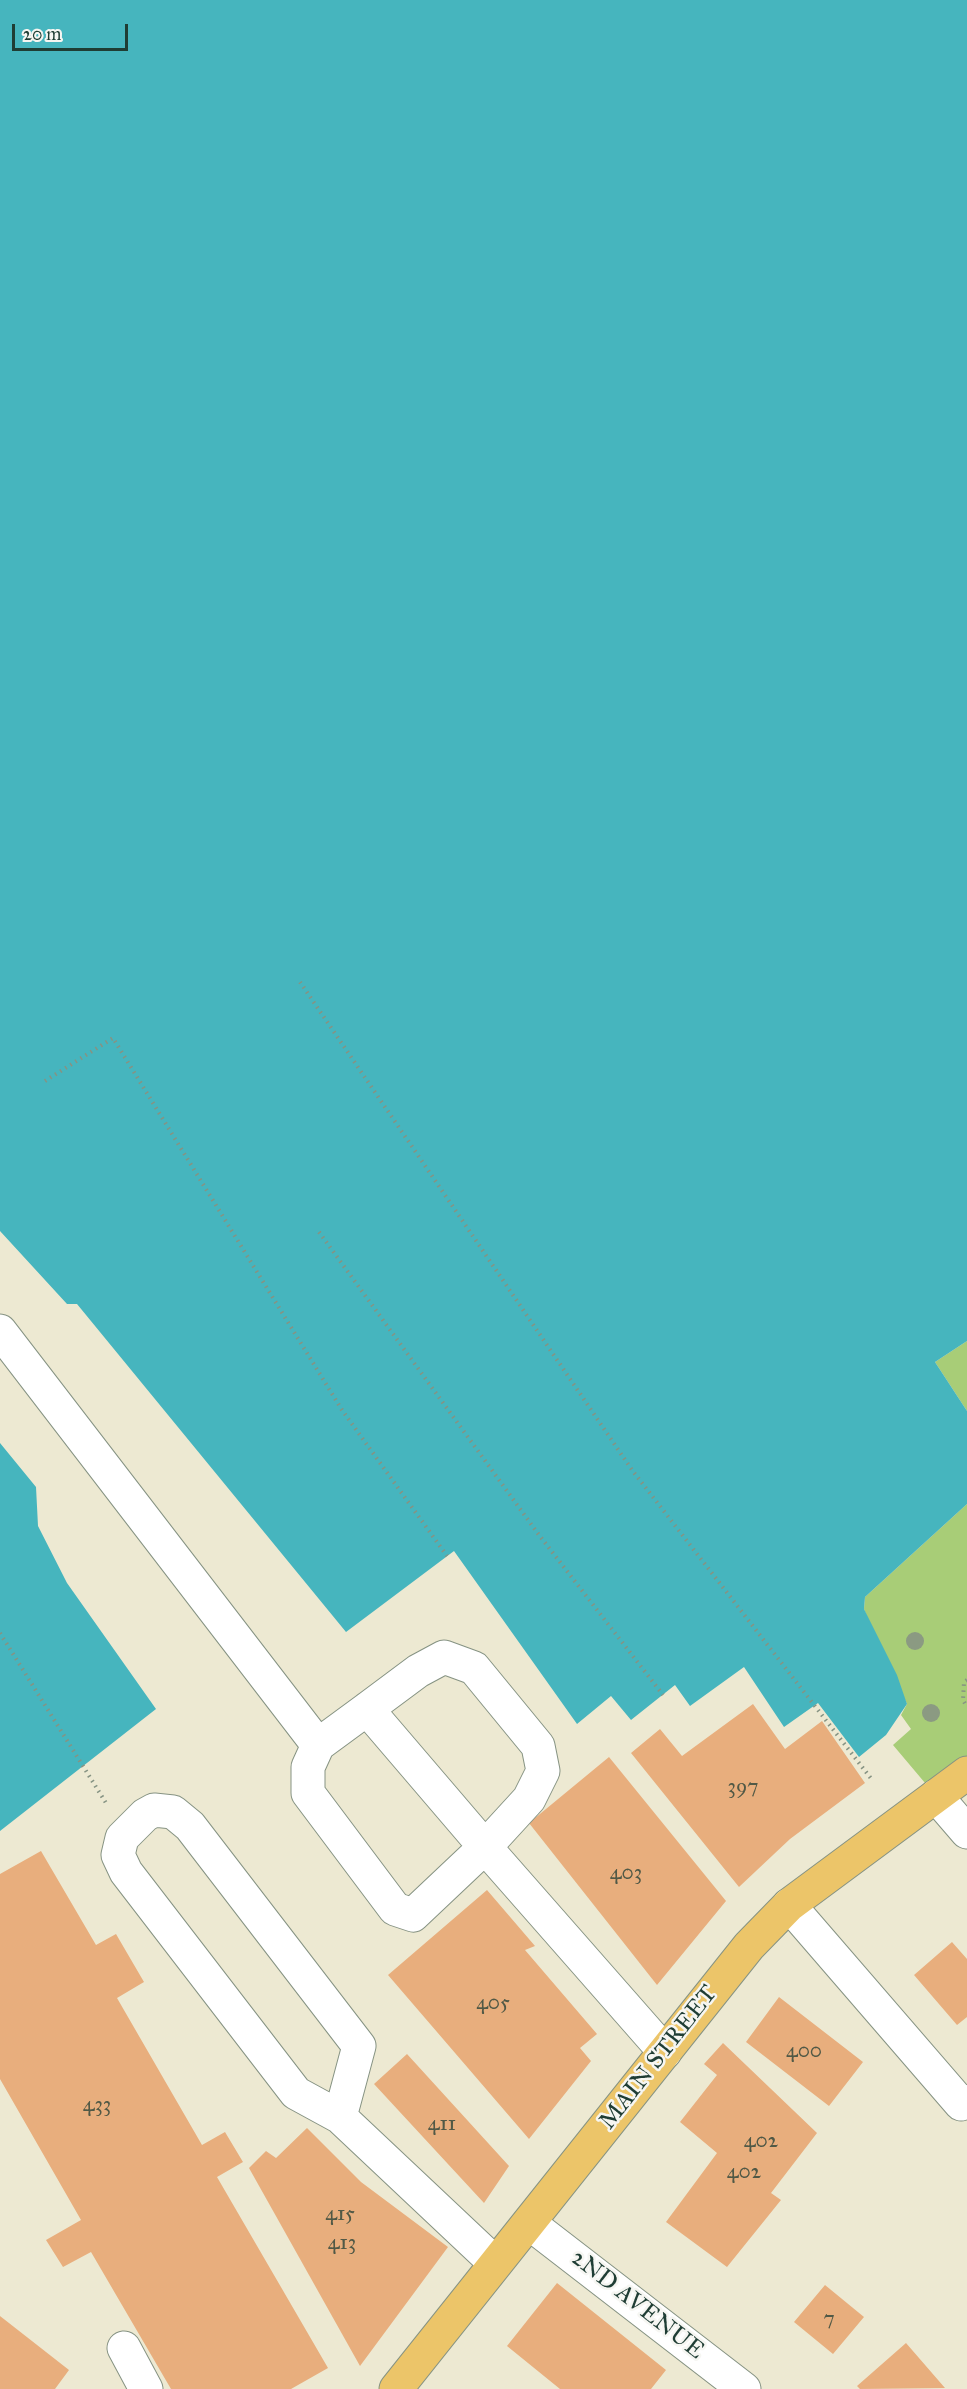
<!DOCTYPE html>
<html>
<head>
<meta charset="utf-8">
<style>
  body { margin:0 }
  #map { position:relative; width:967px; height:2389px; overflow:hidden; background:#ede9d2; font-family:"IM FELL Great Primer",serif }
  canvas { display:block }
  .scale { position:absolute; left:12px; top:24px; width:116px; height:27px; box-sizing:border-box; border:3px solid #1f3d34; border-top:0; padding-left:8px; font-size:18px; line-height:21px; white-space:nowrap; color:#1f3d34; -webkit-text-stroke:4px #f6f6f2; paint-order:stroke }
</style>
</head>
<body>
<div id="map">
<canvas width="967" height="2389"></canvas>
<div class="scale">20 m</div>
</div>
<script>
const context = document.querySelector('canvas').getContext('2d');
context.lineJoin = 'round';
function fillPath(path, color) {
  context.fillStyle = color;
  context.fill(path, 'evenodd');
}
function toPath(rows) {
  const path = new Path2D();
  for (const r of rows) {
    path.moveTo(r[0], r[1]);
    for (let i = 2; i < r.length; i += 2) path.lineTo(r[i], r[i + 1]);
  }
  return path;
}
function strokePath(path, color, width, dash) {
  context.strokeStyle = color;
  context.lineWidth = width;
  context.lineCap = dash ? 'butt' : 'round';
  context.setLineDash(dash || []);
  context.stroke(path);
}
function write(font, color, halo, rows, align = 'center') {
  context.font = font + ' "IM FELL Great Primer",serif';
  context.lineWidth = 5;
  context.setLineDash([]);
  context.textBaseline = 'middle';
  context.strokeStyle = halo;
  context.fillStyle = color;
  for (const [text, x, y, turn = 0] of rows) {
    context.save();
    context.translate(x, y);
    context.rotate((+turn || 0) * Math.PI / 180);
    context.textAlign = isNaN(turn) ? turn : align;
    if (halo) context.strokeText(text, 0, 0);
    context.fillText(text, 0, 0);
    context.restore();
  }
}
fillPath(toPath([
  [967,1341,967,1411,935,1362],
  [967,1504,967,1774,936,1796,893,1745,911,1729,901,1715,907,1704,869,1622,864,1609,865,1597]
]), '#a8cd77');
fillPath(toPath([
  [0,0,967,0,967,1341,935,1362,967,1411,967,1504,865,1597,864,1609,897,1675,907,1704,886,1735,859,1757,818,1703,784,1727,744,1667,690,1706,675,1685,631,1720,611,1696,577,1724,454,1551,346,1632,77,1304,67,1304,0,1231],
  [0,1443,36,1487,38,1526,67,1583,156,1709,0,1831]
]), '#46b5be');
fillPath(toPath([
  [753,1704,785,1749,822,1721,865,1783,790,1839,739,1887,631,1753,660,1729,682,1756],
  [609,1757,726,1901,657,1985,529,1823],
  [41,1851,96,1945,116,1934,144,1982,117,1998,202,2145,225,2132,243,2162,217,2177,328,2368,291,2389,171,2389,91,2252,63,2267,46,2240,81,2220,0,2079,0,1874],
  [487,1890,535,1946,525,1950,597,2034,580,2048,591,2061,529,2139,388,1975],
  [952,1942,967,1959,967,2017,957,2025,914,1975],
  [779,1997,863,2062,829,2106,746,2042],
  [723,2043,817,2133,771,2193,781,2200,727,2267,666,2222,717,2153,680,2122,717,2075,704,2064],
  [407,2054,509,2166,484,2203,374,2084],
  [307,2128,361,2182,448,2247,360,2366,249,2168,266,2151,276,2158],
  [557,2283,666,2370,651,2389,560,2389,507,2346],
  [825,2285,864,2317,833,2354,794,2322],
  [0,2316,69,2370,55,2389,0,2389],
  [906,2343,945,2388,860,2389,857,2386]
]), '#e8ae7d');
const minor = toPath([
  [0,1331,318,1745],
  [367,1709,485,1847,413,1915,395,1909,308,1793,308,1767,318,1745,367,1709,418,1671,444,1657,474,1668,538,1746,543,1771,529,1799,485,1847,665,2052],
  [936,1796,967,1832],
  [789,1905,961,2104,967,2102],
  [340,2117,359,2046,190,1826,173,1812,154,1810,145,1815,122,1838,118,1855,126,1872,296,2093,340,2117,495,2263],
  [529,2223,744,2389],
  [124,2348,146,2389]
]);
const major = toPath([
  [396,2389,749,1946,789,1905,967,1773]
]);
strokePath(minor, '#869383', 35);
strokePath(major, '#869383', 35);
strokePath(toPath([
  [300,982,632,1470,873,1781],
  [45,1081,113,1038,342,1410,447,1556],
  [319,1232,539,1535,663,1695],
  [0,1633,106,1803],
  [967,1680,964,1682,963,1700,967,1707]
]), '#869383', 4, [1.5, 4.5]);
strokePath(minor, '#fff', 33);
strokePath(major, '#ecc569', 33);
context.fillStyle = '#8b9a82';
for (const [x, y] of [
  [915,1641],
  [931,1713]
]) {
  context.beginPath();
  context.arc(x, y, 9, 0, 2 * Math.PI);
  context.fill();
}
write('21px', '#515946', null, [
  ["397",743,1788],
  ["403",626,1874],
  ["405",493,2004],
  ["400",804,2052],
  ["433",97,2106],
  ["411",442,2125],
  ["402",761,2142],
  ["402",744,2173],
  ["415",340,2215],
  ["413",342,2244],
  ["7",829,2320]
]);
write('24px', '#1f3d34', '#f6f6f2', [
  ["MAIN STREET",659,2058,-52],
  ["2ND AVENUE",637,2305,38]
]);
</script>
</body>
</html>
